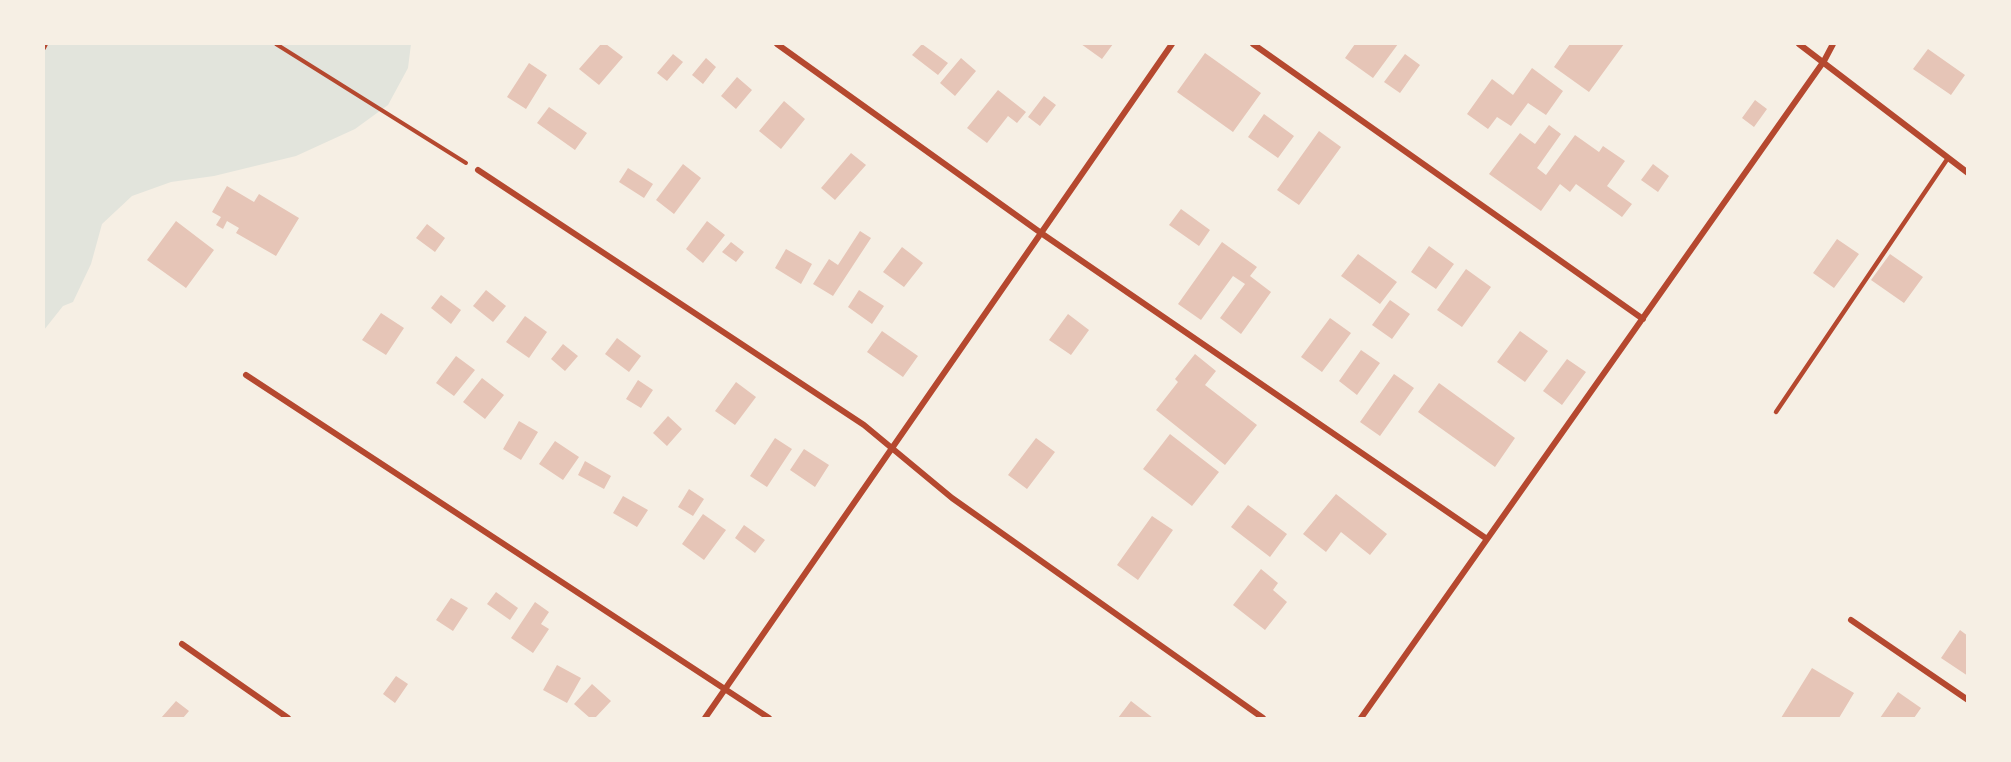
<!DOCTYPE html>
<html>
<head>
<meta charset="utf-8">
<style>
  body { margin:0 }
  #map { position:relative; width:2011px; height:762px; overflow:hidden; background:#f6efe4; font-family:Inter,sans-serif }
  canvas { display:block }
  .frame { position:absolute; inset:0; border:45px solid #f6efe4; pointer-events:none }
</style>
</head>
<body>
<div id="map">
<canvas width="2011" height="762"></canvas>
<div class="frame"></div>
</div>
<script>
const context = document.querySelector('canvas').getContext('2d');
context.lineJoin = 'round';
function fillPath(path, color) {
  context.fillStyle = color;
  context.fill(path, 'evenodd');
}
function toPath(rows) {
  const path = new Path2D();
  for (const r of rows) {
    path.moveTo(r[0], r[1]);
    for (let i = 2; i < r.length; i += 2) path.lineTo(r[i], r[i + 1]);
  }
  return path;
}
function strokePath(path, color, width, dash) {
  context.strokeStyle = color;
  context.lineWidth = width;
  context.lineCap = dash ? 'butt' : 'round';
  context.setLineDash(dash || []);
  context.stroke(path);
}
fillPath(toPath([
  [44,44,411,44,408,68,388,105,355,129,296,156,214,176,171,182,132,196,102,224,91,264,73,302,63,306,44,330]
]), '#e2e4dc');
fillPath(toPath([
  [601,44,606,44,623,57,599,85,579,69],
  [922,44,948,63,938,75,912,55],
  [1081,44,1113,44,1102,59],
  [1355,44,1398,44,1373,78,1345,58],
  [1570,44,1624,44,1589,92,1554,67],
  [1928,49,1965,75,1951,95,1913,69],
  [1205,53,1261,93,1233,132,1177,92],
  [673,54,683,62,667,81,657,73],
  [1405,54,1420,65,1400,93,1384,82],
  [706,58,716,67,703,84,692,75],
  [961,58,976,71,955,96,940,83],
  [529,63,547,75,526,109,507,97],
  [1532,68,1563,91,1546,115,1528,103,1511,126,1497,117,1488,129,1467,114,1492,79,1513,95],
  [737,77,752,90,736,109,721,96],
  [998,90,1026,112,1017,123,1008,116,987,143,967,128],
  [1044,96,1056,105,1040,126,1028,117],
  [1755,100,1767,109,1754,127,1742,118],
  [784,101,805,119,781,149,759,131],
  [549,107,587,133,575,150,537,123],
  [1264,114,1294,136,1278,158,1248,137],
  [1549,125,1561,134,1537,168,1546,175,1575,135,1599,152,1603,146,1625,161,1607,186,1632,204,1622,217,1576,184,1570,192,1560,184,1541,211,1489,174,1520,133,1535,144],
  [1319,131,1341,147,1299,205,1277,190],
  [851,153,866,165,835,200,821,188],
  [683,164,701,178,674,214,656,200],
  [1653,164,1669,176,1658,192,1641,180],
  [628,168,653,184,644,198,619,182],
  [227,186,254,202,259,194,299,218,276,256,236,233,239,228,227,221,223,229,216,225,221,217,212,212],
  [1181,209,1210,230,1199,246,1169,225],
  [176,221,214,250,186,288,147,260],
  [707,221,725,235,703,263,686,249],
  [427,224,445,238,435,252,416,238],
  [860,231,871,238,833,296,813,284,829,259,838,265],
  [1837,239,1859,254,1834,288,1813,273],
  [731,242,744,252,736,262,722,252],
  [1222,242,1257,267,1250,276,1271,292,1241,334,1220,318,1245,284,1233,276,1201,320,1178,304],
  [1429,246,1454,264,1436,289,1411,272],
  [902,247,923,263,904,287,883,272],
  [786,249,812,264,801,284,775,268],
  [1358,254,1397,282,1380,304,1341,276],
  [1890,254,1923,277,1904,303,1871,280],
  [1466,269,1491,287,1462,327,1437,310],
  [486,290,506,306,493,322,473,306],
  [859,290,884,306,872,324,848,307],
  [441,295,461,310,451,324,431,308],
  [1390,300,1410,314,1392,339,1372,325],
  [381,313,404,328,386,355,362,340],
  [1068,314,1089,330,1071,355,1049,340],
  [525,316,547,332,529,358,506,342],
  [1330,318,1351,333,1322,372,1301,357],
  [882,331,918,356,903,377,867,352],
  [1520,331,1548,351,1525,382,1497,362],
  [617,338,641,356,629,372,605,354],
  [563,344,578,356,565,371,551,359],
  [1361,350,1380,363,1357,395,1339,381],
  [1195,354,1216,371,1205,385,1257,425,1225,465,1156,410,1178,382,1175,379],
  [456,356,475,370,454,396,436,383],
  [1567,359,1586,372,1562,405,1543,391],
  [1394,374,1414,388,1380,436,1360,422],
  [482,378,504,395,485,419,463,402],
  [638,380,653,390,641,408,626,399],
  [736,382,756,397,735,425,715,411],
  [1439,383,1515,438,1495,467,1418,412],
  [668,416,682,429,667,446,653,433],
  [519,421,538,432,521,460,503,449],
  [1170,434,1219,472,1192,506,1143,469],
  [775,438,792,449,767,487,750,476],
  [1036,438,1055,452,1027,489,1008,475],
  [555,441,579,457,563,480,539,464],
  [804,449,829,465,815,487,790,470],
  [585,461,611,476,604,489,578,475],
  [689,489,704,499,693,516,678,507],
  [1336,494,1387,534,1370,555,1341,532,1326,552,1303,534],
  [623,496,648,510,637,527,613,513],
  [1248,505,1287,534,1270,557,1231,527],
  [703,514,726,530,704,560,682,544],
  [1152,516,1173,530,1138,580,1117,565],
  [744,525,765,540,755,553,735,538],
  [1261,569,1278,583,1273,590,1287,602,1265,630,1233,605],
  [496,592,518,608,510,620,487,604],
  [451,598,468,608,453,631,436,620],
  [535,602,549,612,541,624,549,629,533,653,511,638],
  [1960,630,1968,636,1968,676,1941,658],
  [557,665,581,678,567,703,543,690],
  [1812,668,1854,693,1839,718,1781,718],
  [396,676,408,684,395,703,383,694],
  [592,684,611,701,595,718,590,718,574,704],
  [1898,692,1921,708,1914,718,1880,718],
  [176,701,189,711,183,718,161,718],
  [1131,701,1153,718,1118,718]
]), '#e6c5b7');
strokePath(toPath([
  [276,44,466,163],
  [44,48,46,44]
]), '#b5482f', 4);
strokePath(toPath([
  [1776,412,1948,158]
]), '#b5482f', 4.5);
strokePath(toPath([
  [777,44,1041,233,1487,539],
  [1253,44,1643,319],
  [1799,44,1968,173],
  [478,170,864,425,952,498,1263,718],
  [246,375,769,718],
  [1851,620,1968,700],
  [182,644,288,718],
  [705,718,1172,44],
  [1361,718,1824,61,1833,44]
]), '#b5482f', 6);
</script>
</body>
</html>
